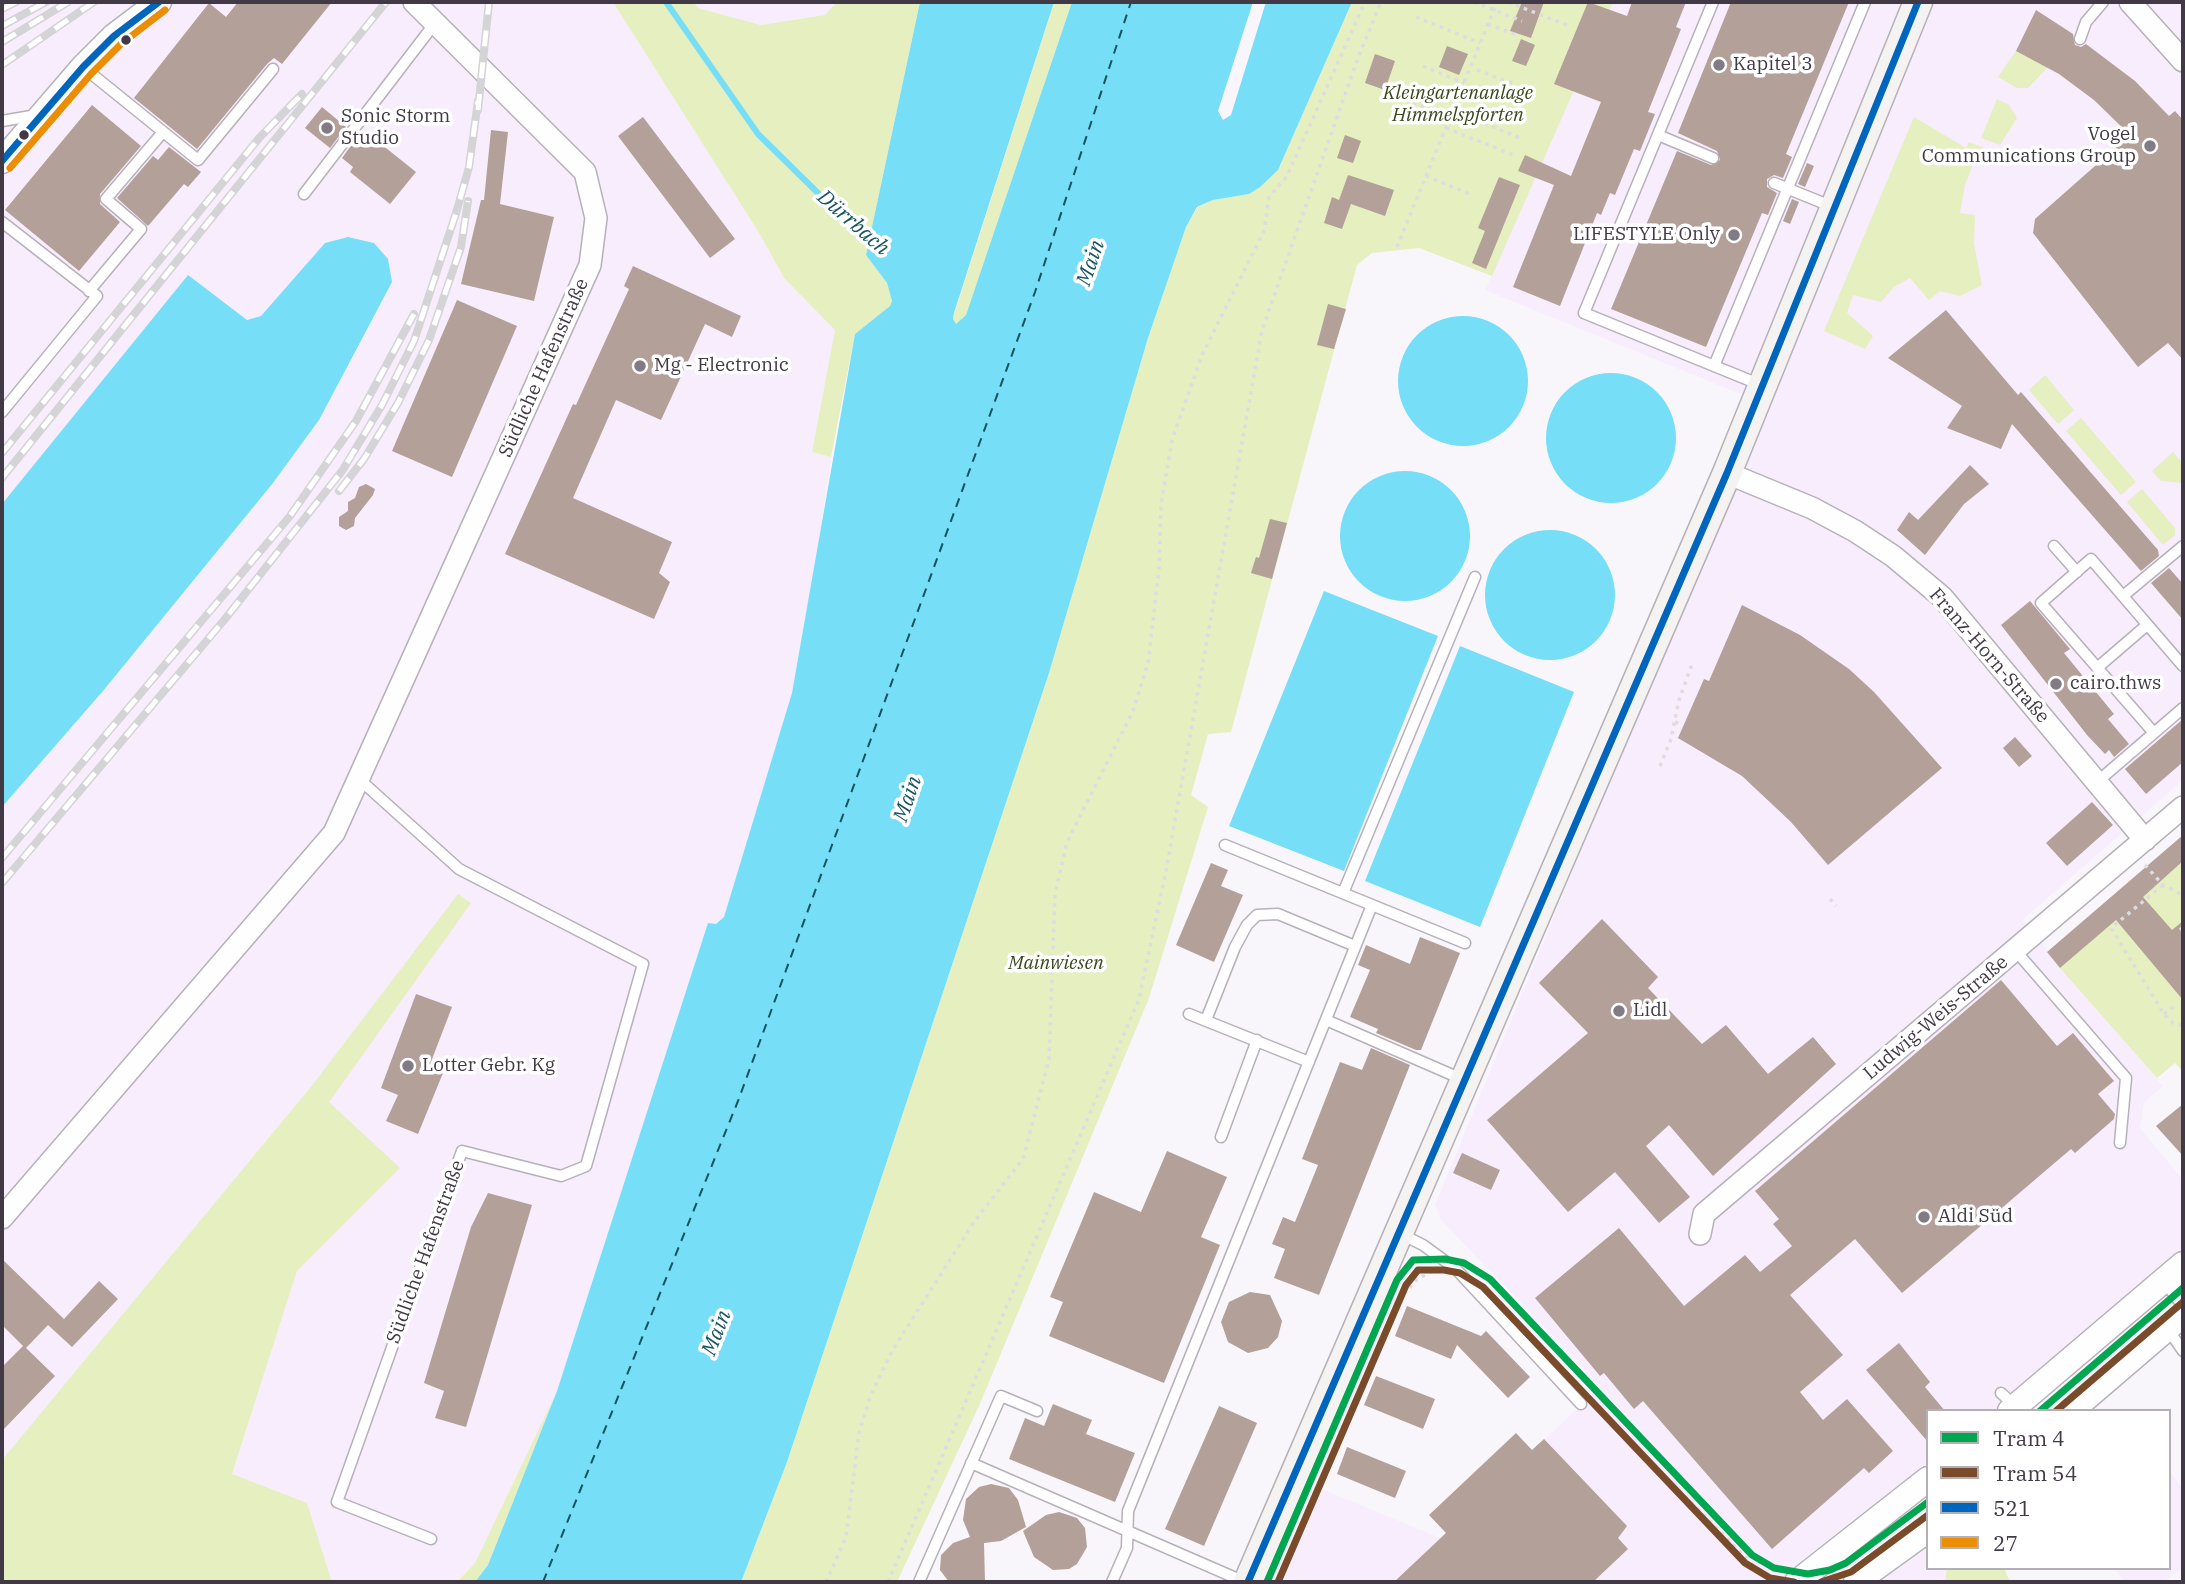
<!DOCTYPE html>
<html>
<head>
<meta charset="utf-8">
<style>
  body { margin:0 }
  #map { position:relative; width:2185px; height:1584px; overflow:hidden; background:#f9f6fb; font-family:"IBM Plex Serif",serif }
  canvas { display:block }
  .frame { position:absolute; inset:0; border:4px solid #423946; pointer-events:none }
  .legend { position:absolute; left:1926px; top:1409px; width:245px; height:161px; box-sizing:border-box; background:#fff; border:2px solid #b3b0b5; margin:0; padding:9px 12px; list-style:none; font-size:21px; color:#423946 }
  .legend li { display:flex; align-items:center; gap:14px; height:35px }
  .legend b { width:35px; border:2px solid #b3b0b5 }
</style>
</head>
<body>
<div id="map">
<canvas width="2185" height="1584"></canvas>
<div class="frame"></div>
<ul class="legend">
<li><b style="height:9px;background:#00a650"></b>Tram 4</li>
<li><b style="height:9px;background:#7a4b2a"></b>Tram 54</li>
<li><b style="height:9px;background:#0065bd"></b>521</li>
<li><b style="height:9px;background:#eb8e04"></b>27</li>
</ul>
</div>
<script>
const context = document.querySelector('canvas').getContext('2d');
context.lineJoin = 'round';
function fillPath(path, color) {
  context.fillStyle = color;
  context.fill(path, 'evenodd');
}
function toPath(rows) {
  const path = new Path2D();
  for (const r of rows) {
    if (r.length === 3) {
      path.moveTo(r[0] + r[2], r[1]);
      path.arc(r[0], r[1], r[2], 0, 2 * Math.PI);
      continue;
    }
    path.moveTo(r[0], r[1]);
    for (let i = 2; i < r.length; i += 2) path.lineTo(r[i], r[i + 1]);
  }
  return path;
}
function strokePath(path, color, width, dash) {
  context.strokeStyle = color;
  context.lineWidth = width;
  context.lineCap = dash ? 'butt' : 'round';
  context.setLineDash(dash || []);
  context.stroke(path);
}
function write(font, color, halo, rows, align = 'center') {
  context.font = font + ' "IBM Plex Serif",serif';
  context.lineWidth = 7;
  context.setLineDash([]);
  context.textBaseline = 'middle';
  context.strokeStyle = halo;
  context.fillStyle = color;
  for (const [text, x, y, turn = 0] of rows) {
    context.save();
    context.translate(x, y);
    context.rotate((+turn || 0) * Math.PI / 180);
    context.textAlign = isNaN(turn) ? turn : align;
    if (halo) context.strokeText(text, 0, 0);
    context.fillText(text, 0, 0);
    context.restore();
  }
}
fillPath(toPath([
  [2,2,613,2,761,236,784,278,835,330,812,452,831,457,817,555,792,693,760,803,724,917,716,924,708,924,557,1391,475,1563,457,1582,332,1582,307,1503,232,1475,297,1271,399,1169,329,1102,314,1083,2,1460,2,807,103,691,273,483,319,420,388,259,374,243,348,237,325,243,261,316,246,320,187,276,2,504],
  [693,2,837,2,825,15,761,25,698,8],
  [1613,2,2183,2,2183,612,2179,615,2183,620,2183,780,2022,920,2163,1086,2144,1103,2140,1128,2183,1180,2183,1250,1993,1411,1928,1411,1928,1462,1773,1582,1281,1582,1322,1489,1440,1538,1601,1386,1442,1221,1435,1205,1765,404,1485,290],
  [2169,1470,2183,1490,2183,1567,2163,1582,2124,1582,2114,1568,2169,1568],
  [1928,1548,1928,1568,1947,1568,1946,1582,1880,1582]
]), '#f7edfd');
fillPath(toPath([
  [613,2,693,2,698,8,761,25,825,15,837,2,920,2,866,255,887,283,892,301,890,306,855,334,831,457,812,452,835,330,784,278,761,236],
  [1054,2,1072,2,966,315,956,324,953,319],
  [1352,2,1613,2,1492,276,1419,248,1372,253,1357,265,1231,732,1208,734,1191,795,1208,807,1149,998,979,1406,897,1582,741,1582,787,1462,1049,673,1148,338,1186,227,1197,208,1213,200,1249,194,1278,170],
  [2016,51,2048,67,2028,88,2017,88,1998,77],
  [1997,99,2009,105,2017,118,2000,145,1981,138],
  [1914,117,1966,148,1969,142,1996,153,1994,157,1978,151,1965,185,1960,213,1975,215,1974,244,1982,285,1960,296,1940,291,1929,300,1910,278,1894,287,1881,302,1853,295,1847,313,1873,336,1865,349,1824,331],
  [2045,375,2074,410,2058,424,2029,390],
  [2081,418,2136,482,2121,495,2066,431],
  [2173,452,2183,464,2183,483,2161,481,2152,471],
  [2142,489,2175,528,2175,535,2163,545,2127,502],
  [2183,861,2183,1072,2175,1063,2157,1078,2060,968],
  [458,894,471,903,329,1102,400,1168,297,1271,232,1474,307,1503,332,1582,2,1582,2,1460,314,1083],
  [557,1391,488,1565,475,1582,457,1582,475,1563],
  [1947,1568,2004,1568,2010,1582,1945,1582]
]), '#e5efc0');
fillPath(toPath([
  [920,2,1054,2,954,313,953,319,956,324,966,315,1072,2,1253,2,1218,111,1223,120,1231,115,1266,2,1352,2,1278,170,1260,187,1249,194,1213,200,1197,207,1186,227,1148,338,1049,673,787,1462,741,1582,475,1582,488,1565,557,1391,708,923,716,924,724,917,792,693,855,334,890,306,892,301,887,283,866,255],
  [348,237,374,243,388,259,392,282,319,420,273,483,103,691,2,807,2,504,188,275,247,320,261,316,325,243],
  [1463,381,65],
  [1611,438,65],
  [1405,536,65],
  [1550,595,65],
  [1324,591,1438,636,1344,871,1229,826],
  [1460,646,1574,692,1480,927,1365,881]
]), '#76def7');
strokePath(toPath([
  [666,2,758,134,825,200,876,239]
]), '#76def7', 6);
strokePath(toPath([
  [543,1582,738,1101,1035,292,1131,2]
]), '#175361', 2, [9, 7]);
fillPath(toPath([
  [238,2,332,2,282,64,274,58,267,64,197,149,134,98,209,3,226,17],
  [1522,2,1544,2,1531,38,1510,31],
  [1588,2,1627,16,1632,2,1686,2,1676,27,1681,29,1648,112,1655,114,1640,151,1634,149,1615,195,1610,193,1601,215,1597,213,1560,306,1513,287,1554,185,1518,171,1525,155,1571,176,1601,102,1554,84],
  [1731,2,1849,2,1786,154,1792,157,1783,178,1774,175,1767,179,1767,187,1777,193,1768,215,1762,213,1706,347,1611,309,1677,151,1711,165,1720,160,1717,151,1678,133],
  [2036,10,2073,34,2075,45,2081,47,2086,44,2135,81,2169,116,2175,111,2183,120,2183,360,2168,343,2138,367,2033,233,2035,219,2130,135,2094,100,2059,74,2016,51],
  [1521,39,1535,45,1526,66,1512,61],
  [1447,46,1468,54,1459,75,1439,67],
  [1375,54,1395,61,1385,90,1365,83],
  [92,105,141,146,100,194,100,204,120,222,79,271,5,210],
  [322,107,346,127,330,148,305,128],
  [643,117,735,239,710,258,618,136],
  [491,130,508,132,500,204,554,217,534,301,461,284,481,200,484,200],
  [1345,135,1361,141,1353,163,1337,158],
  [358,136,370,147,376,140,416,172,390,204,350,172,353,167,342,158],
  [169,147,201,172,188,187,184,184,148,226,117,198,153,156,158,160],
  [1807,163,1814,166,1805,187,1798,184],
  [1348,175,1394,190,1385,216,1351,204,1342,229,1324,223,1332,197,1339,200],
  [1499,177,1520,185,1486,269,1472,263,1485,231,1478,228],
  [1792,199,1799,202,1790,224,1783,221],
  [633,266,741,316,732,337,705,324,661,420,616,400,573,498,672,542,659,573,670,582,654,619,505,554,573,404,576,405,629,289,624,286],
  [457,300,517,326,452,477,392,451],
  [1328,304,1346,309,1334,349,1317,345],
  [1946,310,2018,395,2021,392,2158,550,2159,556,2141,571,2012,424,2001,449,1947,428,1962,406,1888,358],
  [1970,465,1989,484,1964,504,1925,555,1897,530,1909,512,1918,520],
  [366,484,375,489,373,495,355,518,354,526,346,530,339,526,339,517,348,511,348,502,355,498,359,487],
  [1270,519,1287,523,1272,579,1251,573,1256,557,1259,558],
  [2169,568,2183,584,2183,620,2151,583],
  [2030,601,2070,649,2064,653,2114,714,2108,719,2129,744,2114,757,2109,750,2105,754,2087,735,2001,625],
  [1742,605,1800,635,1849,669,1874,692,1942,768,1828,865,1791,822,1742,776,1678,738,1704,679,1709,681],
  [2183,719,2183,762,2146,794,2125,769],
  [2015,737,2032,756,2019,767,2003,748],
  [2092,802,2113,825,2067,866,2046,843],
  [2183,835,2183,861,2143,897,2172,930,2183,921,2183,1000,2116,920,2060,968,2047,952],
  [1211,863,1228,870,1221,886,1243,895,1214,962,1176,945],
  [1602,919,1658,977,1648,988,1702,1044,1726,1025,1768,1074,1813,1037,1836,1064,1713,1176,1669,1125,1646,1146,1690,1197,1659,1223,1615,1172,1568,1212,1487,1120,1588,1033,1539,983],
  [1420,937,1460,953,1421,1050,1416,1050,1376,1033,1378,1029,1350,1017,1370,970,1358,965,1366,945,1410,964],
  [2001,980,2057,1046,2073,1033,2114,1081,2098,1094,2115,1114,2114,1119,2075,1153,2071,1149,1902,1293,1855,1239,1790,1295,1843,1355,1800,1392,1823,1420,1847,1399,1893,1451,1869,1473,1864,1468,1772,1549,1643,1401,1634,1409,1604,1373,1600,1376,1535,1298,1619,1228,1684,1306,1745,1255,1760,1272,1792,1246,1773,1224,1779,1219,1755,1191],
  [416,994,452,1007,429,1067,443,1073,418,1134,386,1121,398,1095,381,1088],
  [1371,1048,1410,1065,1319,1295,1274,1278,1285,1249,1272,1244,1283,1217,1295,1222,1318,1165,1302,1159,1340,1062,1362,1070],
  [2183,1104,2183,1156,2156,1126],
  [1167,1151,1227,1177,1201,1237,1220,1245,1164,1383,1049,1336,1063,1302,1050,1297,1094,1192,1141,1212],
  [1462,1153,1500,1170,1491,1190,1453,1173],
  [488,1193,532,1205,466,1427,435,1418,444,1391,424,1383,471,1227],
  [2,1259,64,1319,99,1281,118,1299,72,1347,48,1325,26,1348,55,1376,2,1431,2,1367,23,1346,2,1325],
  [1250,1292,1270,1295,1282,1321,1278,1337,1268,1348,1248,1353,1228,1342,1221,1322,1229,1302],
  [1407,1306,1481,1336,1486,1331,1530,1377,1508,1398,1457,1345,1451,1359,1395,1336],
  [1899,1343,1930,1382,1925,1387,1945,1411,1928,1411,1928,1442,1866,1370],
  [1376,1376,1435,1399,1423,1429,1364,1405],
  [1053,1404,1092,1420,1086,1434,1135,1453,1115,1502,1009,1459,1025,1418,1044,1426],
  [1219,1406,1257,1423,1204,1546,1165,1529],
  [1516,1433,1532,1450,1544,1439,1627,1526,1618,1538,1628,1549,1593,1582,1394,1582,1446,1533,1429,1515],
  [1347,1447,1406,1471,1395,1498,1337,1474],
  [991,1484,1009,1488,1018,1500,1026,1527,1001,1541,984,1543,985,1582,949,1582,940,1570,941,1555,953,1543,970,1537,963,1520,966,1499,979,1487],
  [1059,1512,1077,1518,1085,1528,1087,1547,1077,1564,1069,1569,1053,1570,1034,1557,1023,1531,1046,1515]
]), '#b2a099');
const service = toPath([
  [1713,2,1584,313,1761,385],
  [2080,39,2086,22,2103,2],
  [83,67,198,160,273,69],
  [2,121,37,115],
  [1658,135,1713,158],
  [1774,183,1833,207],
  [304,194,435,23],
  [2,222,97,296,2,412],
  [89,291,141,229,106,199,163,132],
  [1714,366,1865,2],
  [2054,546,2077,572],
  [2123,596,2183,546],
  [2097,668,2147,625],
  [2154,733,2041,603,2091,559,2183,666],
  [359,779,459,869,643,964,586,1166,561,1176,462,1151,337,1502,431,1539],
  [2097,782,2183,708],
  [1225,845,1465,943],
  [1343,893,1475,577],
  [2015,950,2126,1078,2120,1143],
  [1189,1014,1309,1062],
  [1206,1020,1235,947,1247,925,1257,915,1278,914,1355,946],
  [1326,1020,1464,1080],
  [1221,1137,1257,1040],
  [1399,1233,1423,1245,1456,1269,1581,1404],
  [2167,1328,2183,1351],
  [2001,1393,2015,1406],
  [971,1463,1245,1582],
  [919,1582,1001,1396,1037,1411],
  [1112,1582,1127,1548,1128,1511,1372,905]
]);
const minor = toPath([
  [2130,2,2183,61],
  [1727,473,1812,508,1855,531,1893,556,1942,597,2145,840],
  [2,1218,334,833,590,265,596,218,585,172,414,2],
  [1700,1234,1704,1214,2183,807]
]);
const tertiary = toPath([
  [2,161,83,67,114,36,159,2],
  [2169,1276,2183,1295],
  [2010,1411,2183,1264],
  [2071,1411,2183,1315],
  [1797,1582,1928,1479],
  [1856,1582,1928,1530]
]);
const secondary = toPath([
  [1248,1582,1727,473,1918,2]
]);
strokePath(service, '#b6b1b9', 13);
strokePath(minor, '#b6b1b9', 24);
strokePath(tertiary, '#b6b1b9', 27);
strokePath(secondary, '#b6b1b9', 31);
strokePath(toPath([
  [1474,2,1522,21],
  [1508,2,1569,26],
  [1416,17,1480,43],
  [1488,24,1517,35],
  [1423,66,1464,83],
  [1477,70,1517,85],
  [1397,96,1450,117],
  [1453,110,1520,138],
  [1446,128,1516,156],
  [1426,176,1472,195],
  [1397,247,1497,2],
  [1675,722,1683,725],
  [1660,766,1671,739,1679,700,1692,664],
  [2145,865,2163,885,2183,895],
  [2163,885,2111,928,2164,1014,2173,1023,2183,1026],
  [1830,899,1836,906],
  [2180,930,2183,927],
  [2164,1014,2177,1004],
  [1595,1406,1770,1582],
  [826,1582,846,1537,859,1433,870,1397,892,1351,974,1222,1023,1159,1049,1059,1055,894,1067,842,1133,711,1148,663,1159,569,1161,505,1172,440,1202,355,1264,231,1269,197,1287,176,1365,2],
  [888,1582,1139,999,1166,871,1262,330,1358,58,1381,2],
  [1277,1582,1404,1294,1417,1279,1435,1270]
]), '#dedcdf', 3.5, [3.5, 5]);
strokePath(service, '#fefefe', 10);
strokePath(minor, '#fefefe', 21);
strokePath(tertiary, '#fefefe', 24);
strokePath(secondary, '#f5f2f2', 28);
const rail = toPath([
  [2,9,16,2],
  [2,26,46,2],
  [2,42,68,2],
  [2,65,94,2],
  [478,110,489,2],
  [2,453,260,137,302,94],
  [2,478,386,2],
  [339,491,364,459,398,403,429,340,461,247,468,201],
  [2,858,290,516,356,421,414,314],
  [2,883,225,619,342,471,382,405,414,341,457,210,469,167,478,101]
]);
strokePath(rail, '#d4d3d5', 8);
strokePath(rail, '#fff', 5, [16]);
strokePath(toPath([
  [2,161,83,67,114,36,159,2],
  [1248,1582,1727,473,1918,2]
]), '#0065bd', 7);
strokePath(toPath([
  [10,168,91,74,121,44,165,10]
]), '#eb8e04', 7);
strokePath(toPath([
  [2040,1411,2183,1288],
  [1267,1582,1397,1280,1413,1260,1445,1259,1464,1263,1490,1279,1752,1555,1774,1568,1808,1574,1830,1570,1846,1563,1928,1502]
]), '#00a650', 7);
strokePath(toPath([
  [2056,1411,2183,1302],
  [1278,1582,1406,1285,1418,1270,1444,1270,1460,1273,1483,1287,1745,1563,1770,1578,1794,1582],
  [1821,1582,1851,1572,1928,1515]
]), '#7a4b2a', 7);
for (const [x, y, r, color] of [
  [126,40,6,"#423946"],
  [1719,65,7,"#827b85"],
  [327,128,7,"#827b85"],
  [24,135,6,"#423946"],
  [2150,146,7,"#827b85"],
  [1734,235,7,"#827b85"],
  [640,366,7,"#827b85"],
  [2056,684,7,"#827b85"],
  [1619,1011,7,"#827b85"],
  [408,1066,7,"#827b85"],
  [1924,1217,7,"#827b85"]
]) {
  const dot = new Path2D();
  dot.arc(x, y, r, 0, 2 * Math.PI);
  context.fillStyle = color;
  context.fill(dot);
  strokePath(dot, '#fff', 2.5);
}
write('19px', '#423946', '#fff', [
  ["Kapitel 3",1733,65],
  ["Sonic Storm",341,117],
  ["Studio",341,139],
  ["Vogel",2136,135,"right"],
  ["Communications Group",2136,157,"right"],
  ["LIFESTYLE Only",1720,235,"right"],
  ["Mg - Electronic",654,366],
  ["cairo.thws",2070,684],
  ["Lidl",1633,1011],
  ["Lotter Gebr. Kg",422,1066],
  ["Aldi Süd",1938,1217]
], 'left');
write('italic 19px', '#3c451b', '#fff', [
  ["Kleingartenanlage",1458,94],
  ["Himmelspforten",1458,116],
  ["Mainwiesen",1056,964]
]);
write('19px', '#423946', '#fff', [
  ["Südliche Hafenstraße",544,368,-66],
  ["Franz-Horn-Straße",1989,656,49],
  ["Ludwig-Weis-Straße",1936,1018,-40],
  ["Südliche Hafenstraße",426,1252,-70]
]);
write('italic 21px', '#175361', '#fff', [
  ["Dürrbach",853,223,41],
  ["Main",1091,263,-71],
  ["Main",908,799,-71],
  ["Main",717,1333,-69]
]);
</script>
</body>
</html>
